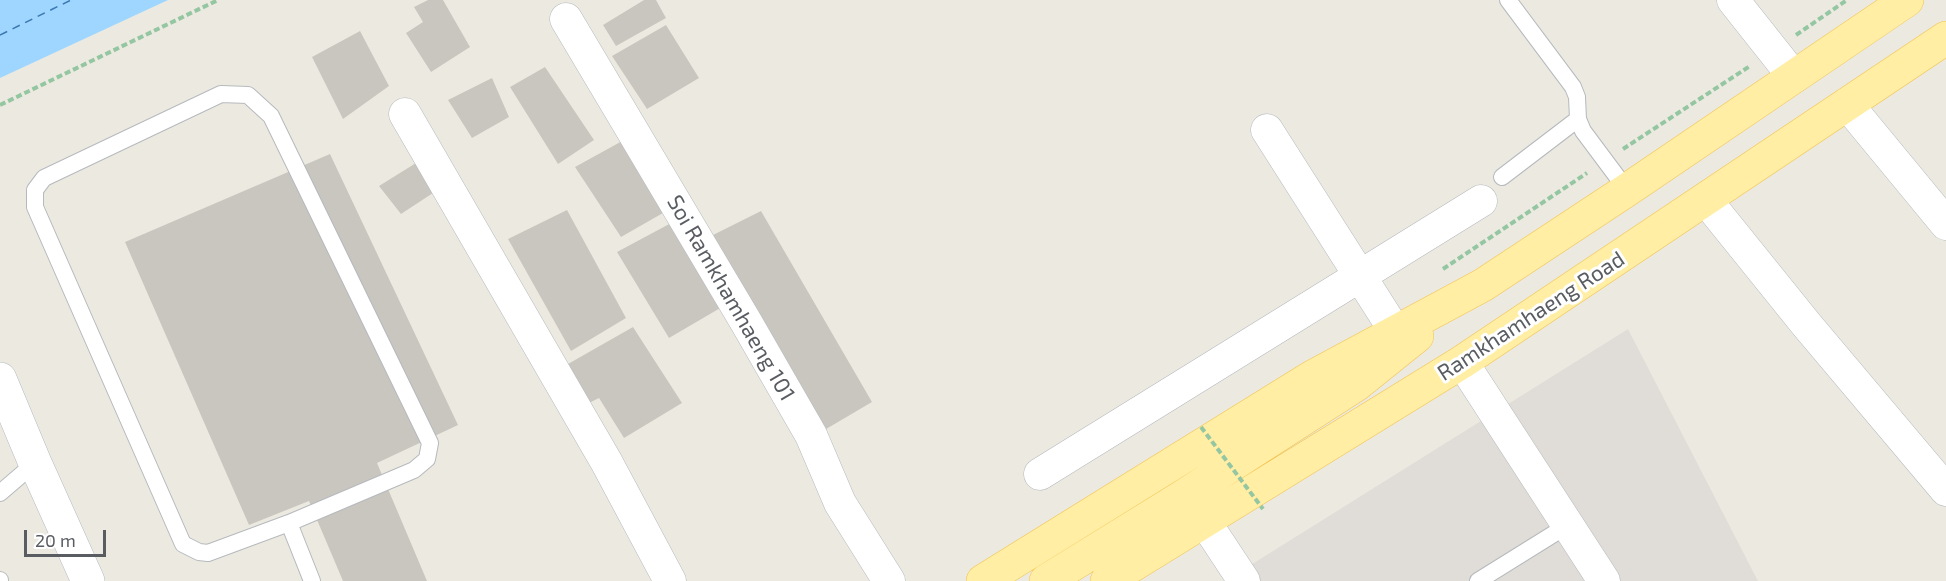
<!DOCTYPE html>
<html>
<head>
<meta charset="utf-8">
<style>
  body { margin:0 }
  #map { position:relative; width:1946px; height:581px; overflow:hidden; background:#eceae0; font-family:"Exo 2",sans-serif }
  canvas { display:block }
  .scale { position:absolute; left:24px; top:530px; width:82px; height:27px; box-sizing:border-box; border:3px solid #595d62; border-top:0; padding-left:8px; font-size:18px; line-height:21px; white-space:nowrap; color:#595d62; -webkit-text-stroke:4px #fff; paint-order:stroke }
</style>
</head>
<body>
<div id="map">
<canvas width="1946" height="581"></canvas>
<div class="scale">20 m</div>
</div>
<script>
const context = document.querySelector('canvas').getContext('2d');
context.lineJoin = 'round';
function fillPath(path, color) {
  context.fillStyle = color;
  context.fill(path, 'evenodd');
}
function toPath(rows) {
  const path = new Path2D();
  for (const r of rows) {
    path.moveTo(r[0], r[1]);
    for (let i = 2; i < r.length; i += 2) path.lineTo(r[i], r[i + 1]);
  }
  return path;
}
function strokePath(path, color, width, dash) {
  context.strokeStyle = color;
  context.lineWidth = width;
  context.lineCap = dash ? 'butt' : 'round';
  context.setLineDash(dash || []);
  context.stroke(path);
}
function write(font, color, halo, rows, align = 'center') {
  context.font = font + ' "Exo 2",sans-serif';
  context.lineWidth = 6;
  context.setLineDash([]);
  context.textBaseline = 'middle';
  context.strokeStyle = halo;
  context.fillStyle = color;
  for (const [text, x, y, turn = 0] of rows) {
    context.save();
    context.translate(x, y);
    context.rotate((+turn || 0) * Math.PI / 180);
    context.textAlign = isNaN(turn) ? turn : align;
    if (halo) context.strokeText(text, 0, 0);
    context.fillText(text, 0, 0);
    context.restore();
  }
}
fillPath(toPath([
  [1628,329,1758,581,1225,581]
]), '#e0ddd8');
fillPath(toPath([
  [0,0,168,0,0,78]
]), '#9ed6ff');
strokePath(toPath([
  [0,35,71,0]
]), '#3b77b1', 1.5, [8, 6]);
fillPath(toPath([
  [428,0,443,0,470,47,431,72,406,33,423,22,414,7],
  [644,0,656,0,666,18,616,46,603,25],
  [666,25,699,78,647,109,612,56],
  [360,31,389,86,343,119,312,57],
  [545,67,594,140,558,164,510,87],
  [492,78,509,117,472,138,448,100],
  [624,140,670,209,621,237,575,167],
  [330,154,458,425,377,463,427,581,343,581,309,501,249,525,125,242],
  [416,163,433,193,401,214,379,186],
  [567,210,626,318,571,351,508,239],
  [761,211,872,402,821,432,713,235],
  [673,222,722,307,669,338,617,252],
  [633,327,682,403,624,438,599,398,589,403,568,364]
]), '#c9c6c0');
const lane = toPath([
  [1508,0,1573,87,1577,97,1578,119,1583,131,1627,190],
  [221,94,248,95,271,116,430,443,427,459,414,470,289,523,208,553,199,552,183,544,35,207,35,190,44,178,221,94],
  [1502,177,1578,119],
  [0,493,35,463],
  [289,523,312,581],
  [0,580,0,581],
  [1478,581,1568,525]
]);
const street = toPath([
  [1733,0,1794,77],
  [566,19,746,322,811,435,840,503,889,581],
  [1847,104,1946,224],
  [405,114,607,463,670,581],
  [1267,130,1395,331],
  [1706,200,1806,324,1946,490],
  [1462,362,1604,581],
  [1040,474,1481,201],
  [1205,522,1244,581]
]);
const secondary = toPath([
  [0,379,35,463,88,581]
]);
const primary = toPath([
  [983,581,1312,377,1483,285,1627,190,1907,0],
  [1046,581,1182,497,1356,385,1417,336],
  [1107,581,1462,362,1946,38]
]);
strokePath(lane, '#b6b9bd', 18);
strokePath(street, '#b6b9bd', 33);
strokePath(secondary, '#b6bac0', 34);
strokePath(primary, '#f2c354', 34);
strokePath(toPath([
  [1796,35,1847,0],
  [0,105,218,0],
  [1623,149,1750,66],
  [1443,269,1587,173]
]), '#95c6a2', 4, [6, 3]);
strokePath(lane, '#fff', 16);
strokePath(street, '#fff', 32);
strokePath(secondary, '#fff', 33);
strokePath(primary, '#ffeea3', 33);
strokePath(toPath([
  [1201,427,1263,509]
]), '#95c6a2', 4, [6, 3]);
write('22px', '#595d62', '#fff', [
  ["Soi Ramkhamhaeng 101",731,298,60],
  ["Ramkhamhaeng Road",1531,316,-33]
]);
</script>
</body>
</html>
